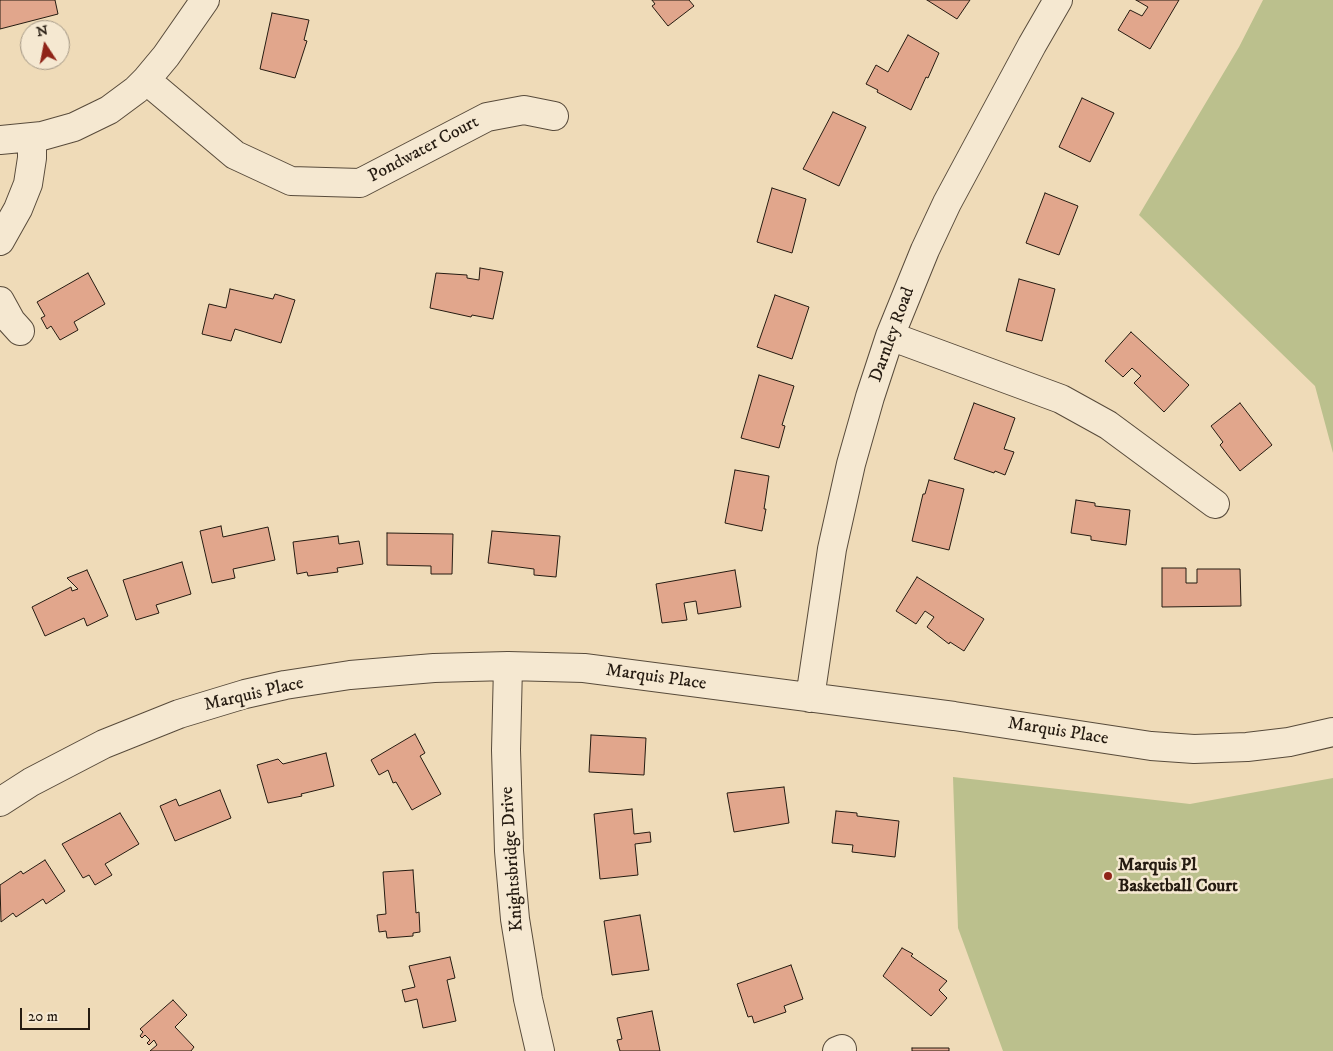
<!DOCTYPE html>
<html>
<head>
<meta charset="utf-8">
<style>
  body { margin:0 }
  #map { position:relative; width:1333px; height:1051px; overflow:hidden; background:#efdbb8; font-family:"IM FELL DW Pica",serif }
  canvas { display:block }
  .north { position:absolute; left:20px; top:20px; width:50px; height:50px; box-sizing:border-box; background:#f5e8d1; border:1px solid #a29684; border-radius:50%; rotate:349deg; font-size:14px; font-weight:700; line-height:20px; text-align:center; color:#251b11 }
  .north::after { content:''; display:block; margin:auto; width:18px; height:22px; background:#8f2418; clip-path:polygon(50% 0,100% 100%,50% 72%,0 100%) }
  .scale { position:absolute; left:20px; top:1008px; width:70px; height:22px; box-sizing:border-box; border:2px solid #251b11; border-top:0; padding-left:6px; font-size:15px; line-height:18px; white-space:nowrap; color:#251b11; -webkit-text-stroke:4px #f5e8d1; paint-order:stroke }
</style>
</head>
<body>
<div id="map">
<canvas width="1333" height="1051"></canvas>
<div class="north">N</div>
<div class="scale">20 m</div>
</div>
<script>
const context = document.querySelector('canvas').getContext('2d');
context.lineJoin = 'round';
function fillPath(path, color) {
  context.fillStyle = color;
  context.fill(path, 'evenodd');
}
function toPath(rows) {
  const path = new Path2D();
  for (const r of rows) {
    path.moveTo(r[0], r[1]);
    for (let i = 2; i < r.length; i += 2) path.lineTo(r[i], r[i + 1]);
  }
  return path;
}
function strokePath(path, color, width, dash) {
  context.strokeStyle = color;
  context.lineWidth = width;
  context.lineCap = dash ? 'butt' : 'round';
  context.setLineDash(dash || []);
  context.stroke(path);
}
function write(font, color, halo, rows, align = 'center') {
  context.font = font + ' "IM FELL DW Pica",serif';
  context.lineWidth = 5;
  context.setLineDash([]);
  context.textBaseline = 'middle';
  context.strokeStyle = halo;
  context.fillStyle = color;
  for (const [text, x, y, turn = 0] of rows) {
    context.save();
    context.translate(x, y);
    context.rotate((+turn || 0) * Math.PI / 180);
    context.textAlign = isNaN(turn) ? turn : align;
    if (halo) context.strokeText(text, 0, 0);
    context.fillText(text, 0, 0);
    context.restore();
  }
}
fillPath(toPath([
  [1263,0,1333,0,1333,453,1315,386,1139,215,1239,47],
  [953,777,1190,804,1333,778,1333,1051,1003,1051,958,928]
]), '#bbc08d');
const building = toPath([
  [0,0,55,0,58,14,0,29,0,0],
  [652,0,689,0,694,6,668,26,652,6,655,4,652,0],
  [927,0,970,0,957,19,927,0],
  [1136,0,1179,0,1150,49,1118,30,1130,10,1142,16,1148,7,1136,0],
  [272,13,309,20,304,40,307,41,295,78,260,69,272,13],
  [908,35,939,53,928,78,926,77,911,110,877,92,878,90,866,84,876,65,888,72,908,35],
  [1082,98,1114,113,1090,162,1059,147,1082,98],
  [833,112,866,127,839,186,803,169,833,112],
  [772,188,806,199,792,253,757,242,772,188],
  [1045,193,1078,206,1059,255,1026,243,1045,193],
  [480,268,503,272,493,319,472,315,471,317,430,308,436,273,467,275,467,278,479,280,480,268],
  [88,273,105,304,74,322,78,330,60,340,51,326,47,329,41,318,45,316,37,302,88,273],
  [1019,279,1055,289,1042,341,1006,331,1019,279],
  [230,289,273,299,275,294,295,300,281,343,235,329,231,341,202,334,209,304,226,308,230,289],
  [775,295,809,307,792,359,757,347,775,295],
  [1131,332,1189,385,1164,412,1134,383,1141,376,1132,368,1123,377,1105,361,1131,332],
  [759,375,794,386,782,425,785,426,779,448,741,438,759,375],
  [974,403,1015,418,1004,449,1014,452,1005,475,995,471,994,473,954,459,974,403],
  [1240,403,1272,445,1240,471,1220,445,1223,442,1211,426,1240,403],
  [735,470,769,476,764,509,766,509,762,531,725,523,735,470],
  [929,480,964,489,949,550,912,541,923,494,925,494,929,480],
  [1076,500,1095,503,1095,506,1130,510,1126,545,1091,540,1091,536,1071,533,1076,500],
  [221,526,223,537,268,527,275,560,233,569,235,578,212,583,200,531,221,526],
  [492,531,560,536,556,577,534,575,534,569,488,563,492,531],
  [387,533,453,534,452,574,431,574,431,566,387,565,387,533],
  [338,536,339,544,359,541,363,564,337,568,338,572,308,576,307,572,297,574,293,542,338,536],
  [182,562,191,594,156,605,159,613,136,620,123,580,182,562],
  [1162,568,1186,568,1186,583,1197,583,1197,569,1240,569,1241,606,1162,607,1162,568],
  [87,570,108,616,87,626,84,618,45,636,32,607,71,587,72,591,78,589,67,578,87,570],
  [735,570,741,607,698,614,696,601,684,603,687,620,662,623,656,584,735,570],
  [917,577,984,619,964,651,950,642,949,644,927,627,934,617,925,611,916,624,896,611,917,577],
  [415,734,425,753,420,756,441,794,412,810,396,782,393,783,388,770,379,775,371,760,415,734],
  [591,735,646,738,644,775,589,772,591,735],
  [326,753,334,786,301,794,302,796,268,803,257,765,278,759,283,764,326,753],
  [784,787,789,823,734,832,727,793,784,787],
  [220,790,231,818,175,841,160,806,176,799,179,806,220,790],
  [632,809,634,834,650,832,651,842,635,844,638,875,600,879,594,814,632,809],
  [836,811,857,813,857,816,899,821,895,857,852,852,853,845,832,843,836,811],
  [120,813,139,844,105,864,112,875,95,885,89,875,83,878,62,844,120,813],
  [45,860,65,891,46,904,43,899,16,917,13,913,1,922,0,885,21,871,23,874,45,860],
  [413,870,416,913,419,912,420,932,413,933,413,936,387,938,386,931,379,932,377,915,386,914,383,872,413,870],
  [640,915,649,970,612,975,604,921,640,915],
  [902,948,913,954,911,956,947,981,939,990,947,998,931,1016,883,976,902,948],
  [450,957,455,978,447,980,456,1021,423,1028,417,999,405,1002,402,990,415,987,409,966,450,957],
  [791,965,803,999,784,1006,786,1012,754,1023,752,1016,748,1017,737,984,791,965],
  [173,1000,187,1015,175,1027,194,1047,191,1051,150,1051,157,1045,154,1040,149,1045,147,1043,150,1040,145,1035,142,1038,140,1036,143,1032,140,1029,173,1000],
  [652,1011,660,1051,620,1051,617,1040,622,1039,617,1018,652,1011],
  [912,1048,949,1048,949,1051,912,1051,912,1048]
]);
fillPath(building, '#e1a68c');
strokePath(building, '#251b11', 1);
const minor = toPath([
  [146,80,235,155,291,181,360,183,487,117,524,110,554,116],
  [0,140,42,136,74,127,109,110,136,90,146,80,166,56,205,0],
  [0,241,18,209,28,184,32,158,32,137],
  [0,301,11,321,20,331],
  [890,336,1061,399,1108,425,1215,504],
  [508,666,506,750,509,851,515,919,528,999,540,1051],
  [810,698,832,549,851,464,870,397,890,336,925,250,947,203,1032,45,1058,0],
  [0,802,31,782,104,744,179,714,245,694,285,685,350,675,434,668,508,666,584,668,954,716,1151,746,1194,749,1247,747,1289,742,1333,732],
  [837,1051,842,1049]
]);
strokePath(minor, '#584b3b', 30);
strokePath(minor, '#f5e8d1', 28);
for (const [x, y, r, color] of [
  [1108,876,5,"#8f2418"]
]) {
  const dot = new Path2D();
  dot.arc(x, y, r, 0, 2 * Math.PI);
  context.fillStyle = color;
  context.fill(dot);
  strokePath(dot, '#f5e8d1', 2);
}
write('18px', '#251b11', '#f5e8d1', [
  ["Pondwater Court",424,150,-28],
  ["Darnley Road",893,335,-70],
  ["Marquis Place",656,678,8],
  ["Marquis Place",254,695,-13],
  ["Marquis Place",1058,732,9],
  ["Knightsbridge Drive",513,859,-94]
]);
write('bold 18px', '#251b11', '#f5e8d1', [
  ["Marquis Pl",1118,866],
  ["Basketball Court",1118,887]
], 'left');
</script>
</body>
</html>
